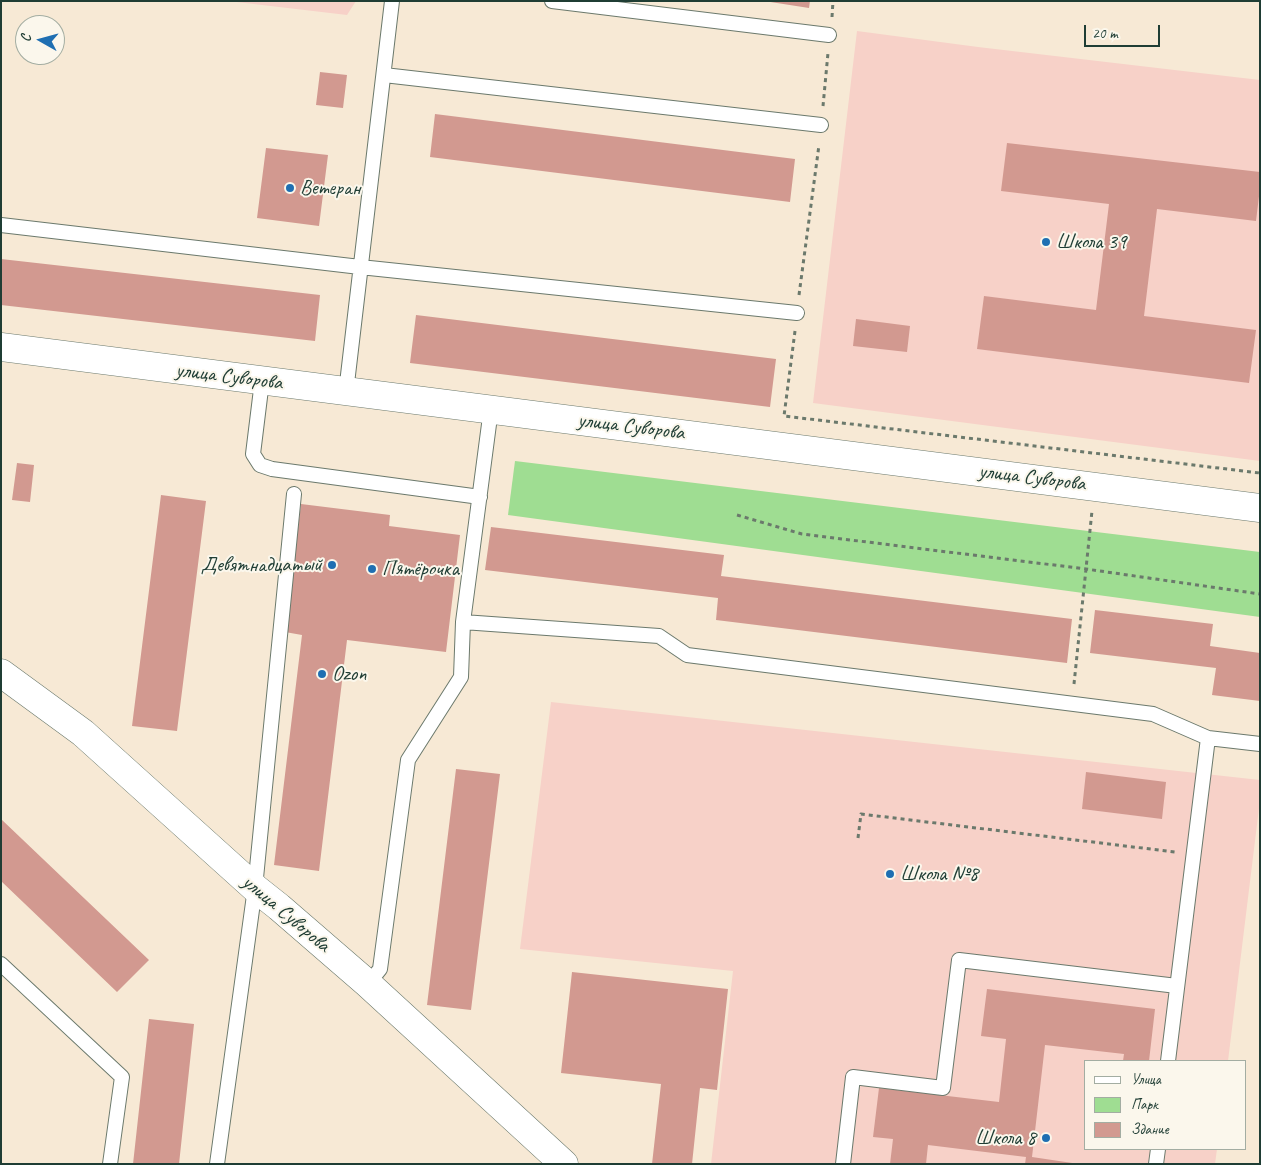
<!DOCTYPE html>
<html>
<head>
<meta charset="utf-8">
<style>
  body { margin:0 }
  #map { position:relative; width:1261px; height:1165px; overflow:hidden; background:#f7e9d5; font-family:Caveat,sans-serif }
  canvas { display:block }
  .frame { position:absolute; inset:0; border:2px solid #1f3d34; pointer-events:none }
  .legend { position:absolute; left:1084px; top:1060px; width:162px; height:90px; box-sizing:border-box; background:#fbf7ec; border:1px solid #a3ada2; margin:0; padding:6px 9px; list-style:none; font-size:15px; color:#1f3d34 }
  .legend li { display:flex; align-items:center; gap:10px; height:25px }
  .legend b { width:25px; border:1px solid #a3ada2 }
  .north { position:absolute; left:15px; top:15px; width:50px; height:50px; box-sizing:border-box; background:#fbf7ec; border:1px solid #a3ada2; border-radius:50%; rotate:277deg; font-size:14px; font-weight:700; line-height:20px; text-align:center; color:#1f3d34 }
  .north::after { content:''; display:block; margin:auto; width:18px; height:22px; background:#1f6fb2; clip-path:polygon(50% 0,100% 100%,50% 72%,0 100%) }
  .scale { position:absolute; left:1084px; top:25px; width:76px; height:22px; box-sizing:border-box; border:2px solid #1f3d34; border-top:0; padding-left:6px; font-size:15px; line-height:18px; white-space:nowrap; color:#1f3d34; -webkit-text-stroke:4px #fbf7ec; paint-order:stroke }
</style>
</head>
<body>
<div id="map">
<canvas width="1261" height="1165"></canvas>
<div class="frame"></div>
<ul class="legend">
<li><b style="height:6px;background:#fff"></b>Улица</li>
<li><b style="height:14px;background:#9fdd92"></b>Парк</li>
<li><b style="height:14px;background:#d29990"></b>Здание</li>
</ul>
<div class="north">С</div>
<div class="scale">20 m</div>
</div>
<script>
const context = document.querySelector('canvas').getContext('2d');
context.lineJoin = 'round';
function fillPath(path, color) {
  context.fillStyle = color;
  context.fill(path, 'evenodd');
}
function toPath(rows) {
  const path = new Path2D();
  for (const r of rows) {
    path.moveTo(r[0], r[1]);
    for (let i = 2; i < r.length; i += 2) path.lineTo(r[i], r[i + 1]);
  }
  return path;
}
function strokePath(path, color, width, dash) {
  context.strokeStyle = color;
  context.lineWidth = width;
  context.lineCap = dash ? 'butt' : 'round';
  context.setLineDash(dash || []);
  context.stroke(path);
}
function write(font, color, halo, rows, align = 'center') {
  context.font = font + ' Caveat,sans-serif';
  context.lineWidth = 4;
  context.setLineDash([]);
  context.textBaseline = 'middle';
  context.strokeStyle = halo;
  context.fillStyle = color;
  for (const [text, x, y, turn = 0] of rows) {
    context.save();
    context.translate(x, y);
    context.rotate((+turn || 0) * Math.PI / 180);
    context.textAlign = isNaN(turn) ? turn : align;
    if (halo) context.strokeText(text, 0, 0);
    context.fillText(text, 0, 0);
    context.restore();
  }
}
fillPath(toPath([
  [228,1,356,1,347,15],
  [857,31,978,47,1260,80,1260,461,813,403],
  [551,702,1260,780,1260,800,1228,1061,1085,1061,1085,1149,1217,1149,1215,1164,711,1164,733,971,520,949]
]), '#f7d1c8');
fillPath(toPath([
  [515,461,1260,552,1260,617,508,515]
]), '#9fdd92');
fillPath(toPath([
  [764,1,810,1,809,8],
  [320,72,347,75,343,108,316,105],
  [435,114,795,159,790,202,430,157],
  [1007,143,1260,172,1260,188,1256,221,1157,209,1144,316,1256,330,1249,383,977,349,984,296,1096,310,1109,204,1001,191],
  [266,148,328,155,319,226,257,218],
  [1,259,320,295,315,341,1,305],
  [416,315,776,359,770,407,410,363],
  [856,319,910,326,907,352,853,346],
  [17,463,34,465,30,502,12,500],
  [161,495,206,501,177,731,132,726],
  [301,504,390,515,389,526,460,535,446,652,347,640,319,871,274,865,302,635,285,632],
  [491,527,724,555,721,576,1072,619,1067,663,716,620,718,598,485,570],
  [1095,610,1213,624,1210,646,1260,653,1260,701,1212,695,1216,668,1090,653],
  [456,769,500,774,471,1010,427,1005],
  [1086,772,1166,782,1162,819,1082,809],
  [1,819,149,960,117,992,1,881],
  [572,972,728,989,717,1090,700,1088,692,1164,652,1164,661,1084,561,1073],
  [987,989,1155,1009,1149,1061,1123,1061,1124,1054,1045,1045,1032,1157,1079,1164,1025,1164,1026,1157,928,1145,926,1164,890,1164,893,1139,873,1137,879,1088,999,1102,1006,1039,981,1036],
  [149,1019,194,1024,179,1164,133,1164]
]), '#d29990');
const service = toPath([
  [552,1,829,35],
  [384,75,821,125],
  [1,225,360,267,797,313],
  [262,381,253,454,260,465,272,469,480,497],
  [346,392,392,1],
  [463,622,659,636,687,655,1153,714,1208,738,1260,744],
  [1,964,122,1077,110,1164],
  [368,984,380,969,408,760,461,677,463,622,491,409],
  [1168,1061,1208,738],
  [217,1164,255,888,294,494],
  [843,1164,853,1077,943,1088,959,960,1177,986],
  [1156,1164,1158,1149]
]);
const tertiary = toPath([
  [1,347,1260,508],
  [1,673,83,733,255,888,279,907,368,984,564,1164]
]);
strokePath(service, '#6b796c', 16);
strokePath(tertiary, '#6b796c', 29);
strokePath(toPath([
  [832,17,833,1],
  [823,106,828,53],
  [799,295,819,145],
  [795,331,784,416,1260,473],
  [737,515,802,534,1086,569,1260,594],
  [1074,684,1092,511],
  [858,838,861,814,1175,852]
]), '#6b796c', 3, [4, 4]);
strokePath(service, '#fff', 14);
strokePath(tertiary, '#fff', 28);
for (const [x, y, r, color] of [
  [290,188,5,"#1f6fb2"],
  [1046,242,5,"#1f6fb2"],
  [332,565,5,"#1f6fb2"],
  [372,569,5,"#1f6fb2"],
  [322,674,5,"#1f6fb2"],
  [890,874,5,"#1f6fb2"],
  [1046,1138,5,"#1f6fb2"]
]) {
  const dot = new Path2D();
  dot.arc(x, y, r, 0, 2 * Math.PI);
  context.fillStyle = color;
  context.fill(dot);
  strokePath(dot, '#fbf7ec', 2);
}
write('21px', '#1f3d34', '#fbf7ec', [
  ["Ветеран",300,188],
  ["Школа 39",1056,242],
  ["Девятнадцатый",322,565,"right"],
  ["Пятёрочка",382,569],
  ["Ozon",332,674],
  ["Школа №8",900,874],
  ["Школа 8",1036,1138,"right"]
], 'left');
write('21px', '#1f3d34', '#fbf7ec', [
  ["улица Суворова",229,377,7],
  ["улица Суворова",631,427,7],
  ["улица Суворова",1032,478,7],
  ["улица Суворова",286,914,40]
]);
</script>
</body>
</html>
